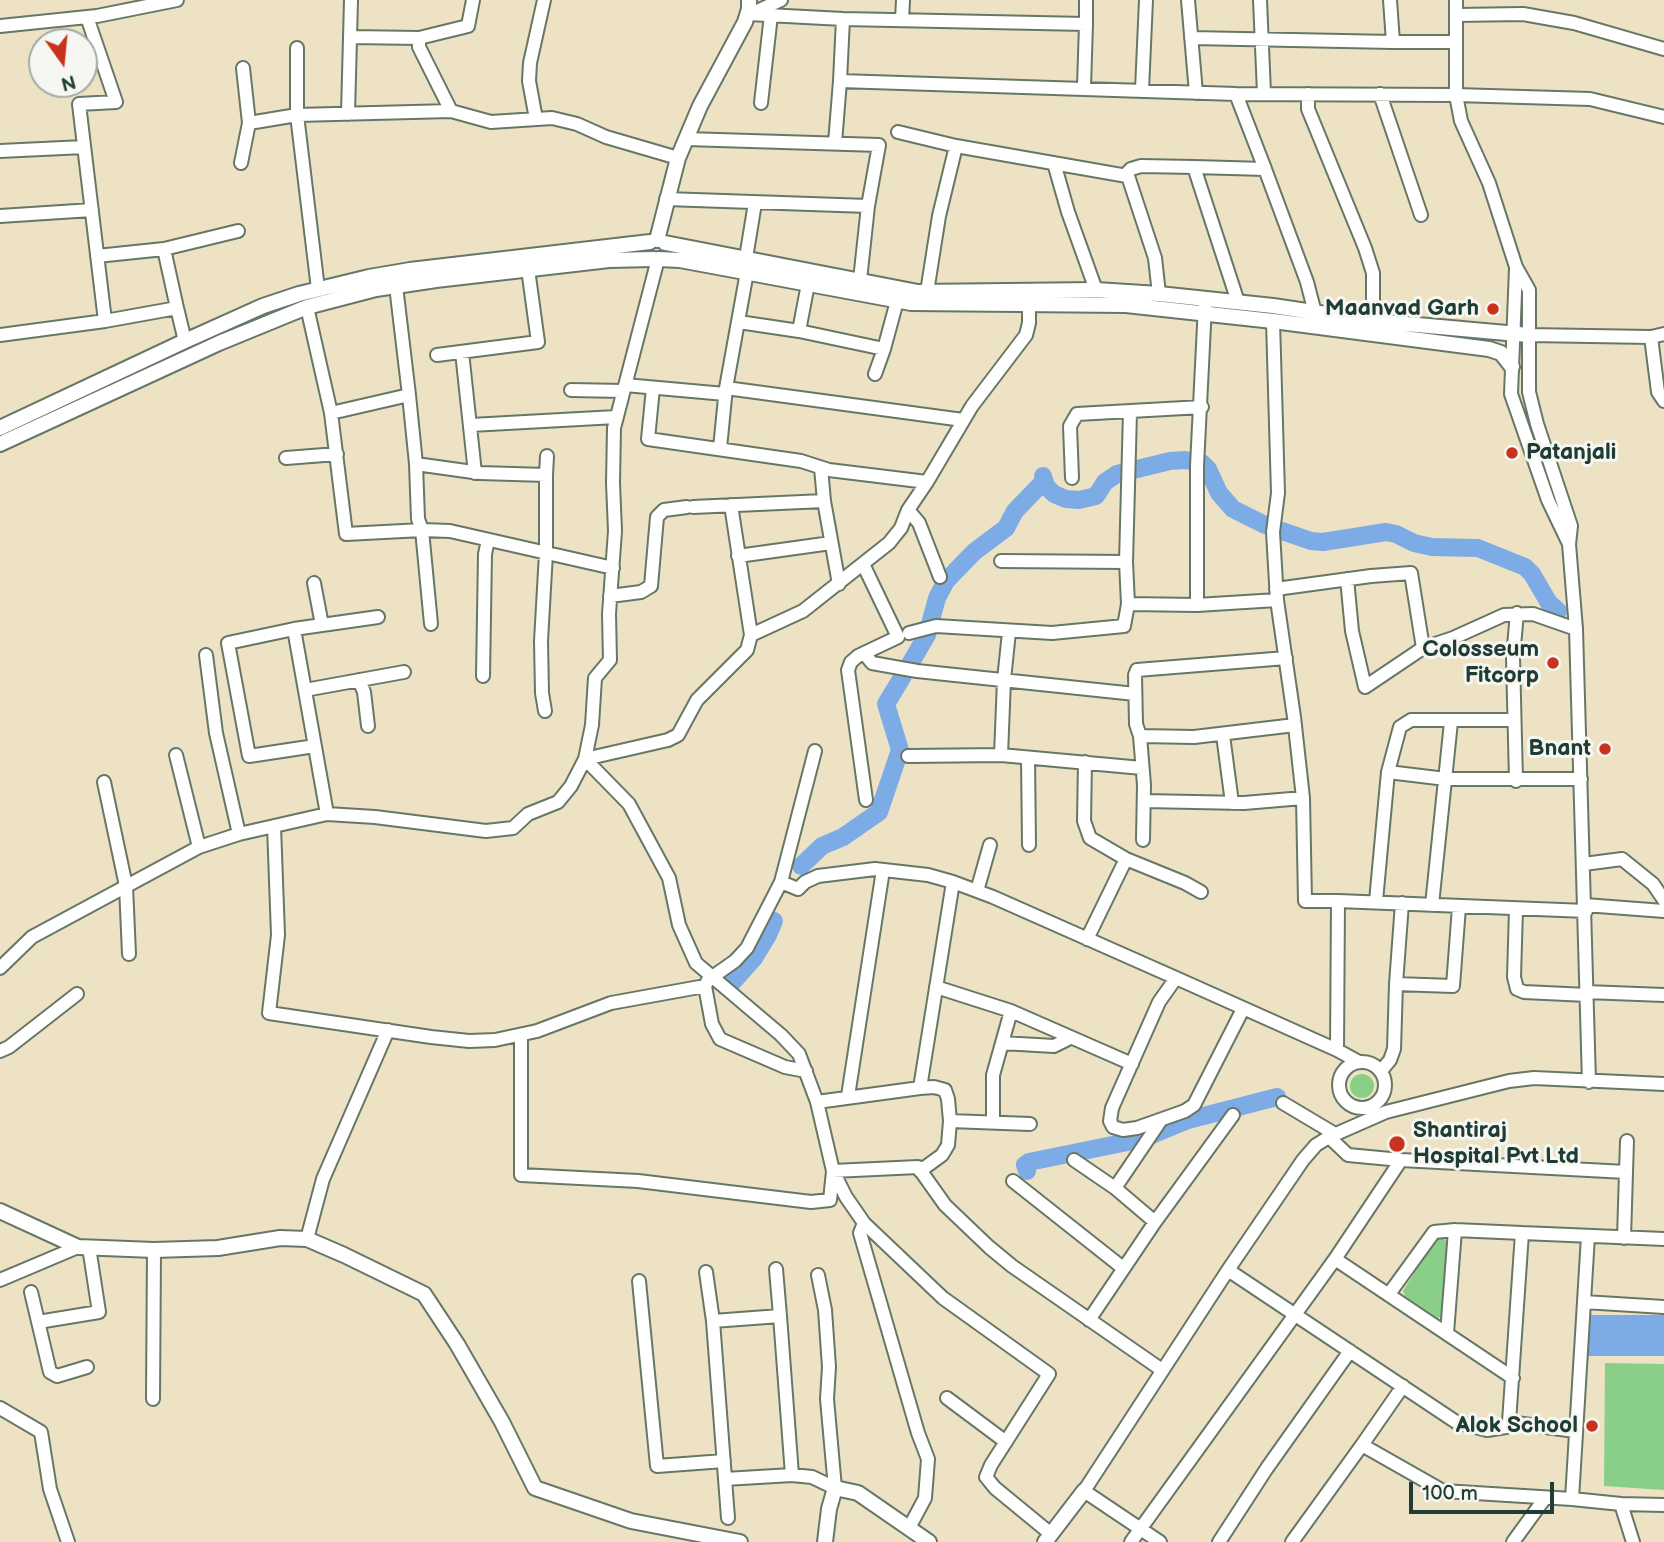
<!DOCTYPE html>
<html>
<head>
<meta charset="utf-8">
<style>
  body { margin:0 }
  #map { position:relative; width:1664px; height:1542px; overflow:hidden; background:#eee2c5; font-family:"Balsamiq Sans",sans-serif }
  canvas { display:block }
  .north { position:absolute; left:28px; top:28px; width:70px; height:70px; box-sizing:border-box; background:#f6f6f2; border:2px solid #a0aca6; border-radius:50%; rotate:165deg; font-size:19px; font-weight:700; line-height:28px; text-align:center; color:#1f3d34 }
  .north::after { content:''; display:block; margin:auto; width:24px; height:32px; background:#c8321e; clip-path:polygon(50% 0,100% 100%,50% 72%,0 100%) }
  .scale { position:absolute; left:1409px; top:1482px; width:145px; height:32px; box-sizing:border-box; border:4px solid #1f3d34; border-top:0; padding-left:9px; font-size:21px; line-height:24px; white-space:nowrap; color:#1f3d34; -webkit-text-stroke:5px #f6f6f2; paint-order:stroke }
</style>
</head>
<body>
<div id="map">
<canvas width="1664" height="1542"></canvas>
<div class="north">N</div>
<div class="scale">100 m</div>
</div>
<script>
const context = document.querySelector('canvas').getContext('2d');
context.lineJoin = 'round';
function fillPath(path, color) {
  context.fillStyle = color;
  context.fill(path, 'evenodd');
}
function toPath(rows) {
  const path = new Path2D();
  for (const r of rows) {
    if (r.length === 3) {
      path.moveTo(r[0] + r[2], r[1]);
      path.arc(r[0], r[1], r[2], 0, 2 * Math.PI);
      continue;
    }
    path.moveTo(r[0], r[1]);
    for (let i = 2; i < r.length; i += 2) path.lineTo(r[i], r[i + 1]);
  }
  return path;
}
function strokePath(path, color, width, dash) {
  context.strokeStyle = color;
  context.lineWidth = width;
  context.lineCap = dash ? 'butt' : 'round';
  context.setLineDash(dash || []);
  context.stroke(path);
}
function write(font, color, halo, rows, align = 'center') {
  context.font = font + ' "Balsamiq Sans",sans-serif';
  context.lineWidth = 6;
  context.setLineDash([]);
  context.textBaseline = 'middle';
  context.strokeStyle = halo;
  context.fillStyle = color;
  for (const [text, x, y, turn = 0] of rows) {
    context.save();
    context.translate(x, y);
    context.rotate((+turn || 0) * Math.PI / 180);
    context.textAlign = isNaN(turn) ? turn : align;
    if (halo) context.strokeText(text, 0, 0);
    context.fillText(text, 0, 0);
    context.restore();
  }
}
fillPath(toPath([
  [1362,1086,12],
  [1442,1238,1445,1239,1448,1245,1443,1316,1438,1318,1405,1296,1403,1291,1435,1240],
  [1605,1363,1664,1364,1664,1490,1604,1486]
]), '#8acf88');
fillPath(toPath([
  [1589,1315,1664,1315,1664,1356,1587,1356]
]), '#7cabe6');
strokePath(toPath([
  [1043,476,1046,486,1054,494,1066,499,1079,500,1096,496,1105,482,1117,474,1170,461,1185,460,1202,463,1208,469,1219,493,1233,509,1265,525],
  [1282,531,1311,541,1323,542,1386,532,1396,534,1414,543,1432,547,1478,548,1525,567,1532,574,1549,603,1558,611],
  [910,664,927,635,937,598,946,581,974,552,1006,528,1015,511,1044,481],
  [801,866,822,846,843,837,879,812,900,750,886,704,903,676],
  [730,985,754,958,768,935,774,921],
  [1027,1171,1025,1165,1029,1162,1142,1139,1188,1120,1277,1097]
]), '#7cabe6', 18);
const minor = toPath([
  [1086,0,1086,24],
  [1188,0,1196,93],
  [1260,0,1264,93],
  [1456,0,1456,95,1461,121,1489,183,1516,267,1529,290,1529,392,1537,424,1571,526,1569,544,1576,629,1589,1082],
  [755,12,781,0],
  [748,14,843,19,1086,24,1084,87],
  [1456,15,1523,14,1574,23,1664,49],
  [87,17,116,102,79,104,105,321,177,308,185,341],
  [843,19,840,81,1236,94,1456,95,1590,99,1664,117],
  [902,20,903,0],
  [0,26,97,16,177,0],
  [351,37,419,38,468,26,473,0],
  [419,38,419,47,451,111],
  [1191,38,1393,42,1390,0],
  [1393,42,1456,42],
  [1142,90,1146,0],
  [1236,94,1265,169,1194,167,1238,302],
  [1308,94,1308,109,1365,248,1373,273,1373,321],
  [1380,94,1421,215],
  [761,103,771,15],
  [348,114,351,0],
  [536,119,529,81,530,63,544,0],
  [249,123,297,115,297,48],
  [898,132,956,146,1127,176],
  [686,139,879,145,868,206,860,280],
  [835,143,840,81],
  [0,151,84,147],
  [241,163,249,123,243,68],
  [1054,163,1068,212,1096,290],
  [1265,169,1307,282,1315,313],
  [666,199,868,206],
  [0,216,92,210],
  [164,249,177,308],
  [97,256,164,249,238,231],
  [746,258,755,203],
  [1516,268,1511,394,1548,500,1569,544],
  [396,286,409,395],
  [318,289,297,115,451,111,491,122,552,118,577,124,606,137,678,158],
  [927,292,939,216,956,146],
  [1159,294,1155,258,1127,173,1131,169,1141,166,1194,167],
  [1205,305,1197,466,1197,605,1277,600,1294,717,1303,798,1305,901,1338,901,1337,1050],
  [307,307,331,413,346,534,422,530,450,531,613,568],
  [1273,321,1278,493,1273,532,1277,600],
  [739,322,799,331,884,349,897,301],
  [799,331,808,284],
  [0,335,105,321],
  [1529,335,1651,337,1664,334],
  [1651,337,1658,392,1664,401],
  [462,352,475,473],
  [437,355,538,342,528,269],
  [875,374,884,349],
  [625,385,725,394],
  [653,388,648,439,801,461,829,470,927,482,908,510,901,528,889,543,803,611,751,635],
  [726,388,963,420],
  [571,390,623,391],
  [331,413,409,395,416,464,418,519,422,530,431,624],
  [471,425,616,417],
  [720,448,726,388,747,272],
  [286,458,337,454],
  [416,464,480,473,546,475,546,553,541,641,542,693,545,711],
  [821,468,824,501,839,584],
  [546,475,547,456],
  [1072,478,1070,426,1077,414,1202,407],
  [927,482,972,406,1026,335,1029,323,1029,296],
  [693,507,824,501],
  [908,510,919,523,940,577],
  [738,556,831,543],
  [1001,561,1126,562],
  [863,564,898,637,858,656,851,662,848,670,866,800],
  [1347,579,1352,631,1365,687,1423,648,1453,638,1504,615,1533,614,1576,629],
  [314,583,322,625],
  [1276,589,1371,576,1411,573,1423,648],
  [610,596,641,592,651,586,657,517,664,510,687,507],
  [1128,604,1197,605],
  [294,629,327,814],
  [909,633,936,626,1052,633,1124,626,1128,604,1126,562,1130,412],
  [864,653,872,663,917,671,1135,694],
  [206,655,216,733,239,834],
  [483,676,485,554,488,540],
  [359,680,364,692,368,726],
  [305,690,404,672],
  [1223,735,1232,803],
  [1140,736,1194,737,1295,725],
  [315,746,249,756,228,643,294,629,378,617],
  [176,755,199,847],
  [1001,755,1004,680,1009,632],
  [908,756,1001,755,1142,768],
  [1028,758,1029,845],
  [585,759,629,804,669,878,679,925,696,963,781,1035,799,1054,817,1102,833,1171,918,1167,945,1205,989,1247,1012,1266,1162,1370],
  [585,759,668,740,678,735,697,700,747,650,751,635,731,505],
  [1085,762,1084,821,1090,838,1126,859,1185,883,1201,892],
  [1388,772,1446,779,1581,779],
  [1516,781,1513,657,1517,613],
  [104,782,126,886,129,954],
  [1144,801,1244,803,1303,798],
  [274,826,278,935,269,1013,431,1037,469,1041,495,1040,537,1031,611,1003,705,986],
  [1143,840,1144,785,1140,736,1136,724,1135,675,1137,670,1286,658],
  [1584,864,1622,859,1653,884,1664,900],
  [781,882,798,889,805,882,818,876,875,869,928,875,953,882],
  [977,891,990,845],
  [1338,901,1586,911],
  [1376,901,1388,772,1400,727,1411,720,1514,720],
  [1402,903,1396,984,1453,986,1459,907],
  [1432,905,1451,722],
  [1585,905,1664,911],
  [1516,909,1514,977,1517,989,1524,992,1587,995],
  [1087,939,1126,859],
  [0,968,32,937,199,847,239,834,327,814,375,817,486,831,513,828,528,814,558,802,571,786,585,759,592,725,595,678,610,660,609,614,615,531,613,483,614,428,658,259],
  [1176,978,1159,1002,1112,1108,1110,1121,1113,1127,1123,1130,1137,1128,1185,1111,1194,1105,1243,1009],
  [936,987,1011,1011,1132,1064],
  [1586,992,1664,995],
  [521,1036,521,1175,638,1181,811,1202,830,1200,833,1171,846,1197,864,1223,943,1298,1049,1374,991,1465,986,1477,995,1488,1051,1534],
  [1002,1043,1054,1046,1070,1038],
  [0,1051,9,1047,77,994],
  [1362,1085,23],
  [806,1071,785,1067,720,1039,712,1024,705,986,708,980,735,961,747,948,781,882,815,751],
  [1381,1071,1390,1060,1394,1049,1396,984],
  [920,1088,953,882,993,897,1176,978,1337,1050,1359,1062],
  [848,1096,883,870],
  [817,1102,920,1088,934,1087,945,1090,948,1099,950,1121,948,1145,942,1155,920,1171],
  [1283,1103,1335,1134],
  [950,1121,1030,1124],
  [993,1122,993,1075,1011,1011],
  [1329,1137,1348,1155,1401,1160],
  [1074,1160,1115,1188,1155,1222],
  [1626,1172,1627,1141],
  [1013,1181,1123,1268],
  [1115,1188,1161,1120],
  [864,1223,860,1233,918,1433,928,1459,925,1498,909,1528],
  [307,1239,323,1179,388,1030],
  [776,1269,780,1316],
  [1228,1270,1456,1422,1487,1430,1506,1427,1509,1422,1522,1233,1664,1239],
  [706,1272,713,1321],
  [0,1280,78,1247],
  [639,1281,657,1466,724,1461],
  [31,1292,50,1372,57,1376,87,1367],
  [1389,1294,1434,1232,1455,1230,1522,1233],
  [1584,1302,1664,1307],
  [1089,1320,1155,1222,1233,1115],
  [38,1322,99,1312,89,1247],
  [1447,1333,1455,1230],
  [1513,1378,1335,1259,1401,1160,1626,1172,1624,1238],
  [947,1398,1006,1442],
  [153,1399,154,1250],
  [0,1408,41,1432,50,1489,68,1542],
  [1509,1422,1575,1431],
  [1362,1445,1403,1386],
  [725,1479,792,1475],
  [1572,1499,1621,1504],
  [728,1518,713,1321,780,1316,792,1475,812,1477,835,1488,827,1399,829,1367,825,1310,818,1275],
  [1131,1542,1335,1259],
  [1160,1542,1084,1491,1228,1270,1303,1160,1316,1145,1329,1137,1386,1112,1509,1081,1534,1078,1664,1084],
  [1219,1542,1267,1468,1350,1351],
  [1292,1542,1362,1445,1443,1491,1572,1499,1588,1236],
  [1513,1542,1545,1498],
  [1633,1542,1621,1504,1664,1505]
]);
const tertiary = toPath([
  [657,240,678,158,700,106,745,22,749,9,749,0],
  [665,243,918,292,1096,290,1159,294,1273,306,1373,321,1529,335],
  [658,259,680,260,911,303,1126,305,1273,321,1489,349,1501,353,1512,367],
  [0,428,185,341,263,306,299,294,369,277,410,270,650,242],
  [0,444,219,343,307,307,376,289,436,280,609,260,654,259],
  [0,1211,78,1247,154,1250,218,1248,280,1238,307,1239,344,1255,424,1294,457,1344,502,1422,535,1488,631,1521,740,1542],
  [825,1542,829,1509,835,1488,858,1493,929,1542],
  [1045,1542,1084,1491]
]);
strokePath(minor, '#677767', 16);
strokePath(tertiary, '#677767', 18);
strokePath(minor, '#fff', 12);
strokePath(tertiary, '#fff', 14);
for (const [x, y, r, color] of [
  [1493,309,7,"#c8321e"],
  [1512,453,7,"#c8321e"],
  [1553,663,7,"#c8321e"],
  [1605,749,7,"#c8321e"],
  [1397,1144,9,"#c8321e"],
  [1592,1426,7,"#c8321e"]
]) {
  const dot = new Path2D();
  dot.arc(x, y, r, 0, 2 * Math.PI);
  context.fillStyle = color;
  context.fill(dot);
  strokePath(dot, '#f6f6f2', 2.5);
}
write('bold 23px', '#1f3d34', '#f6f6f2', [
  ["Maanvad Garh",1479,309],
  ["Patanjali",1526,453,"left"],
  ["Colosseum",1539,650],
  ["Fitcorp",1539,676],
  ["Bnant",1591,749],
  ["Shantiraj",1413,1131,"left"],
  ["Hospital Pvt Ltd",1413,1157,"left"],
  ["Alok School",1578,1426]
], 'right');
</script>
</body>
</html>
